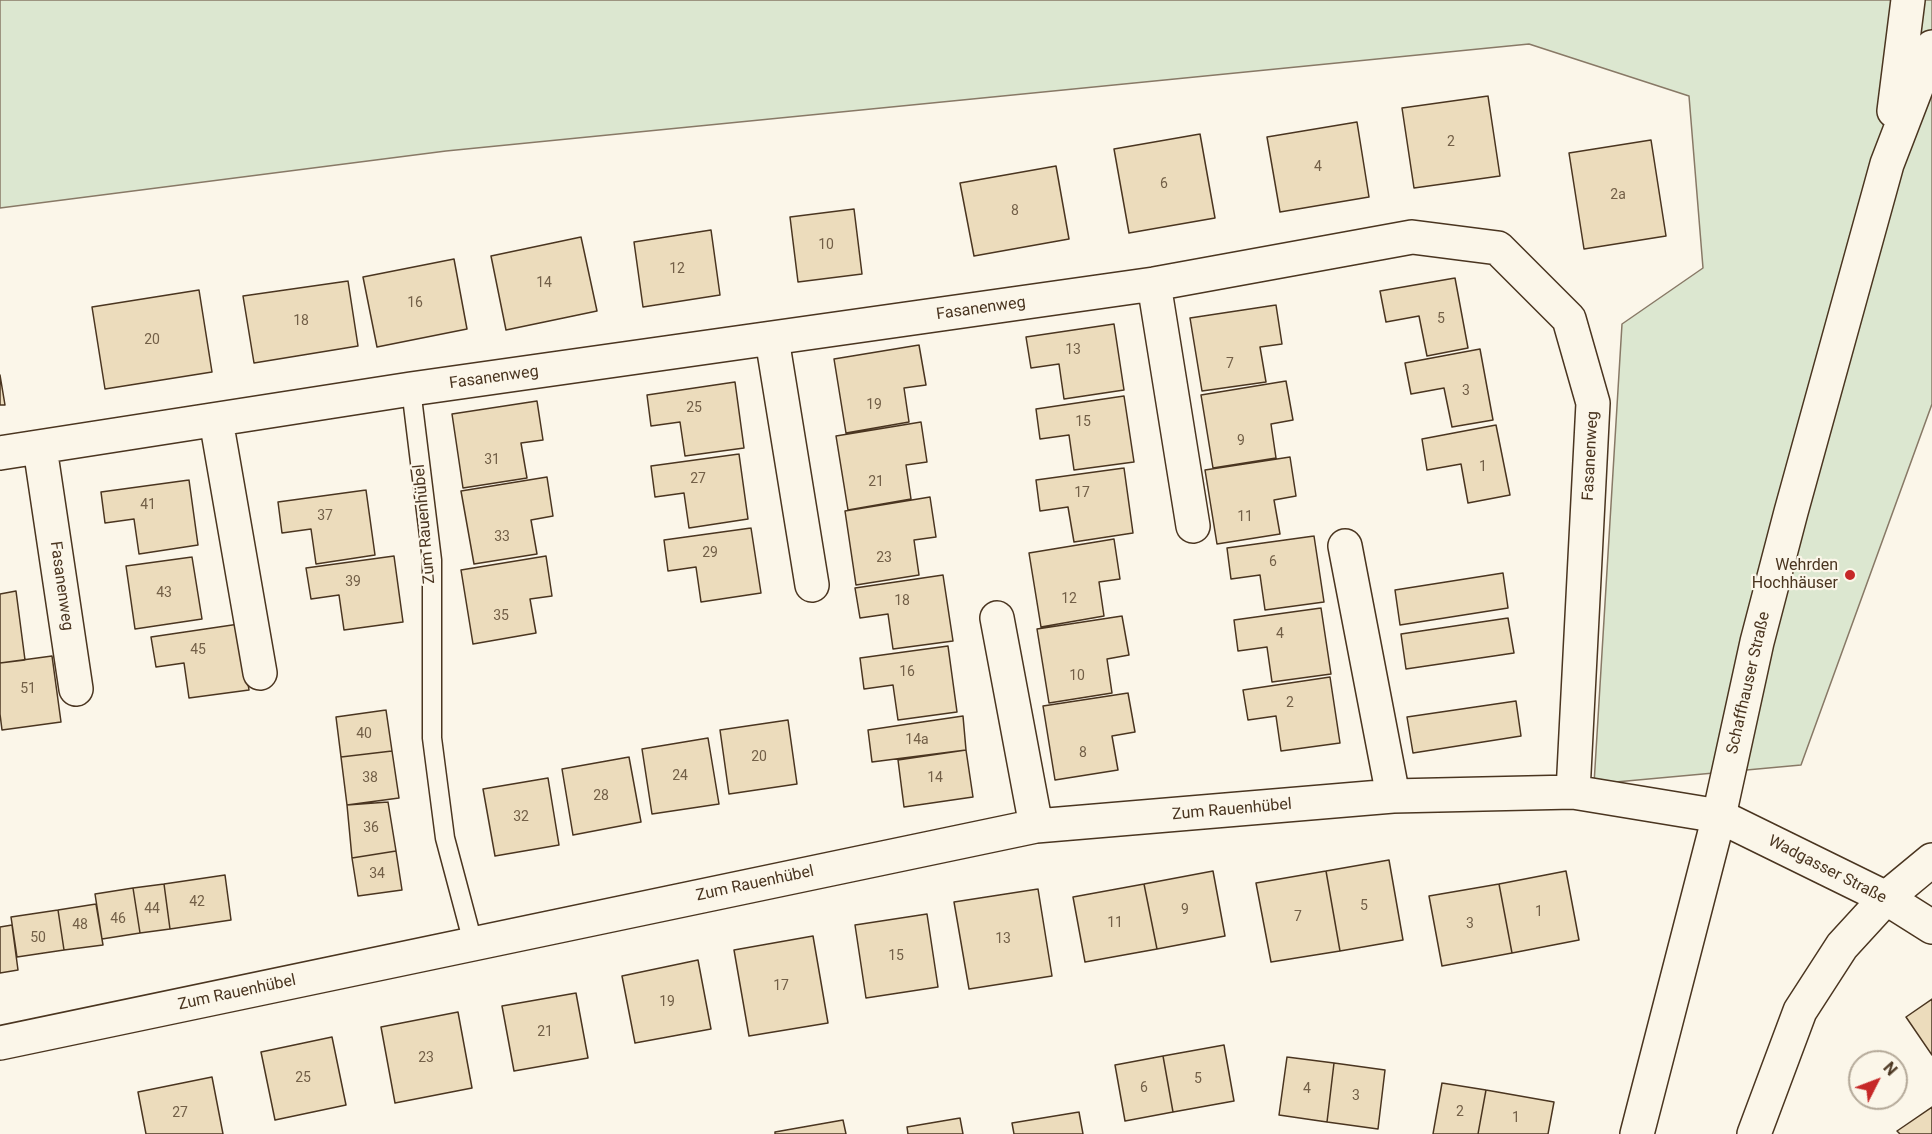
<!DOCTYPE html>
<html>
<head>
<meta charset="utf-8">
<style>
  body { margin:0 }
  #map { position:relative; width:1932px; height:1134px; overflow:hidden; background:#fbf6e9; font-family:Roboto,sans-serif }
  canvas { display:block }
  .north { position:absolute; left:1848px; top:1050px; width:60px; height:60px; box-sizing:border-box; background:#fbf6e9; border:2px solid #b4a999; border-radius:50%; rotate:48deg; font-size:16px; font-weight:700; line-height:24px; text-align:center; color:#4a3520 }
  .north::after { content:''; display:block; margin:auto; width:21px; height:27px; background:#c62828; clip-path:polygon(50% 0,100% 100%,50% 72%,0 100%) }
</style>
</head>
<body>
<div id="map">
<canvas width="1932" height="1134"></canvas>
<div class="north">N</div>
</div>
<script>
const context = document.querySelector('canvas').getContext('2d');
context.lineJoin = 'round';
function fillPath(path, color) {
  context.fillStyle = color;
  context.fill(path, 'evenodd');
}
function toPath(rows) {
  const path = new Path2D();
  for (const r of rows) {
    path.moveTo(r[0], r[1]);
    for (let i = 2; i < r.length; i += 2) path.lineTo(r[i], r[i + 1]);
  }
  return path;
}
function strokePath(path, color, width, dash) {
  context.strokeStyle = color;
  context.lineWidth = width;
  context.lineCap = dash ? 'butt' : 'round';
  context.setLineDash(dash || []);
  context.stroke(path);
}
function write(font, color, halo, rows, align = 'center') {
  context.font = font + ' Roboto,sans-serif';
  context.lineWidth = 4.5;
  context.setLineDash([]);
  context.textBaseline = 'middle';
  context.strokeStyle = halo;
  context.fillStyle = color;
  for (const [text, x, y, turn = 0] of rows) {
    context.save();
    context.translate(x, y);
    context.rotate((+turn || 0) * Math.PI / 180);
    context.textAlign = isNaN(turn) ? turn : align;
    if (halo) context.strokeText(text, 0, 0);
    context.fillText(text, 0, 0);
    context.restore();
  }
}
const green = toPath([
  [0,0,1932,0,1932,404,1801,765,1594,784,1622,324,1703,268,1689,96,1529,44,446,151,0,208,0,0]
]);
fillPath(green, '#dce7d0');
strokePath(green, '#887966', 1.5);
const building = toPath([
  [1488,96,1500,176,1414,188,1402,108,1488,96],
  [1357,122,1369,197,1280,212,1267,137,1357,122],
  [1200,134,1215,218,1129,233,1114,149,1200,134],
  [1651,140,1666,236,1584,249,1569,153,1651,140],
  [1056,166,1069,239,974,256,960,183,1056,166],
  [854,209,862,274,798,282,790,217,854,209],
  [711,230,720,295,643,307,634,242,711,230],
  [581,237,597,311,506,330,491,256,581,237],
  [454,259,467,329,377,347,363,277,454,259],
  [1455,278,1468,348,1427,356,1419,316,1386,322,1380,291,1455,278],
  [348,281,358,346,254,363,243,296,348,281],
  [199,290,212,372,105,389,92,307,199,290],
  [1276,305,1282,344,1260,347,1266,382,1202,391,1190,318,1276,305],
  [1114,324,1124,390,1064,399,1059,364,1031,368,1026,337,1114,324],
  [919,345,926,385,904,388,909,422,846,433,834,359,919,345],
  [1480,349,1493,420,1452,427,1444,388,1411,394,1405,363,1480,349],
  [0,375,5,405,0,405,0,375],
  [1286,381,1293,420,1271,424,1276,458,1213,468,1201,395,1286,381],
  [735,382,744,448,685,456,680,422,651,426,647,395,735,382],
  [1124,396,1134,462,1074,470,1069,435,1040,439,1036,409,1124,396],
  [537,401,543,440,521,443,527,478,463,488,452,414,537,401],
  [921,422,927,462,906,465,911,499,848,510,836,436,921,422],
  [1496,425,1510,495,1468,503,1461,464,1427,470,1422,439,1496,425],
  [739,454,748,519,689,528,684,493,655,497,651,466,739,454],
  [1290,457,1296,496,1274,500,1280,534,1217,544,1205,470,1290,457],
  [1124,468,1133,533,1074,542,1068,507,1040,511,1036,480,1124,468],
  [547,477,553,516,531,520,537,554,474,564,461,491,547,477],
  [189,480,198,545,139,554,134,519,105,523,101,492,189,480],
  [366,490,375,555,316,564,311,529,282,533,278,502,366,490],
  [930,497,936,537,914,540,919,575,856,585,845,511,930,497],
  [751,528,761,593,701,602,696,567,668,571,664,540,751,528],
  [1314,536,1324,602,1265,610,1260,575,1231,579,1227,548,1314,536],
  [1114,539,1120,579,1099,582,1104,616,1041,627,1029,553,1114,539],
  [394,556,403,622,344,630,339,595,311,599,306,568,394,556],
  [546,556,552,596,530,599,536,633,473,644,461,570,546,556],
  [192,557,202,619,135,629,126,566,192,557],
  [1503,573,1508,608,1400,625,1395,590,1503,573],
  [943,575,953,641,893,649,888,614,860,618,855,588,943,575],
  [16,591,25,660,0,663,0,594,16,591],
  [1321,608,1331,674,1272,682,1267,647,1238,651,1234,620,1321,608],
  [1122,616,1129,655,1107,659,1112,693,1049,703,1037,629,1122,616],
  [1508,618,1514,653,1406,669,1401,634,1508,618],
  [239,624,249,690,189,698,184,663,156,667,151,637,239,624],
  [948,646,957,712,898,720,893,685,864,689,860,658,948,646],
  [52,656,61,722,2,730,0,714,0,663,52,656],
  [1330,677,1340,743,1281,751,1276,716,1248,720,1243,690,1330,677],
  [1128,693,1135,732,1112,736,1118,770,1055,780,1043,706,1128,693],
  [1516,701,1521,736,1413,753,1407,717,1516,701],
  [386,710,392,751,341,757,336,717,386,710],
  [963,716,966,750,872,762,868,730,963,716],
  [788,720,797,784,729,794,720,730,788,720],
  [708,738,719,804,652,814,642,749,708,738],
  [966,750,973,797,904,807,898,760,966,750],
  [392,751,399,798,347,805,341,757,392,751],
  [629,757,641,822,573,835,562,769,629,757],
  [548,778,559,845,495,856,483,789,548,778],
  [388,802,396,851,352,858,347,805,388,802],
  [396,851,402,890,358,896,352,858,396,851],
  [1389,860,1403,940,1340,951,1326,871,1389,860],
  [1213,871,1225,936,1157,949,1144,884,1213,871],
  [1326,871,1340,951,1271,962,1256,883,1326,871],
  [1566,871,1579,940,1512,953,1499,884,1566,871],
  [225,875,231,920,170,929,164,884,225,875],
  [164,884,170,929,140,933,133,888,164,884],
  [1144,884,1157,949,1085,962,1073,897,1144,884],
  [1499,884,1512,953,1442,966,1429,896,1499,884],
  [133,888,140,933,102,939,95,894,133,888],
  [1038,889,1052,976,969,989,954,902,1038,889],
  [96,904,103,945,64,950,58,910,96,904],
  [58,910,64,950,17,957,11,917,58,910],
  [927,914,938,987,866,998,855,925,927,914],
  [12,925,18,970,0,973,0,927,12,925],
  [813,936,828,1023,749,1036,734,950,813,936],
  [698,960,711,1029,635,1043,622,976,698,960],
  [576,993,588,1058,514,1071,502,1006,576,993],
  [1932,999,1932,1055,1906,1017,1932,999],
  [458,1012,472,1088,395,1103,381,1027,458,1012],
  [332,1037,346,1105,275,1120,261,1052,332,1037],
  [1224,1045,1234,1101,1173,1112,1163,1056,1224,1045],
  [1163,1056,1173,1112,1125,1121,1115,1065,1163,1056],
  [1287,1057,1334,1063,1327,1122,1279,1115,1287,1057],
  [1334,1063,1385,1070,1378,1129,1327,1122,1334,1063],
  [212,1077,223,1134,146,1134,138,1092,212,1077],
  [1442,1083,1486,1090,1478,1134,1433,1134,1442,1083],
  [1486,1090,1554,1102,1548,1134,1478,1134,1486,1090],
  [1932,1107,1932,1134,1900,1134,1897,1131,1932,1107],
  [1079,1112,1083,1134,1014,1134,1012,1123,1079,1112],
  [960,1118,963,1134,908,1134,907,1127,960,1118],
  [843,1120,846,1134,775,1134,775,1132,843,1120]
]);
fillPath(building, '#ecdcbc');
strokePath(building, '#4a3520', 1.5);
const service = toPath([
  [411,389,432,560,432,738,445,838,473,943]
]);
const minor = toPath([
  [1154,284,1193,526],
  [772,339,812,585],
  [216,420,260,673],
  [40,448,76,689],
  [0,453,411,389,1154,284,1412,237,1498,248,1569,319,1593,403,1573,792],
  [1345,546,1393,796],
  [997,618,1036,826],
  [0,1043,1036,826,1393,796,1573,792,1719,816,1886,898,1932,927],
  [1754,1134,1800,1011,1842,946,1886,898,1932,860]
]);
const tertiary = toPath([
  [1894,111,1908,0],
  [1637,1134,1719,816,1757,642,1791,512,1887,164,1932,47]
]);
strokePath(service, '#4a3520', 21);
strokePath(minor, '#4a3520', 36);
strokePath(tertiary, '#4a3520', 36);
strokePath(service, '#fbf6e9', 18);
strokePath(minor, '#fbf6e9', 33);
strokePath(tertiary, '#fbf6e9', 33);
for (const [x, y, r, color] of [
  [1850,575,6,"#c62828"]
]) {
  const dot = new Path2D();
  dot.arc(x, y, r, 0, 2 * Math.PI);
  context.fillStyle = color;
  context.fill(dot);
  strokePath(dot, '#fbf6e9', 2);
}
write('14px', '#725f47', null, [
  ["2",1451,142],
  ["4",1318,167],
  ["6",1164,184],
  ["2a",1618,195],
  ["8",1015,211],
  ["10",826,245],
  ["12",677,269],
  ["14",544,283],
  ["16",415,303],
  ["5",1441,319],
  ["18",301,321],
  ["20",152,340],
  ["13",1073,350],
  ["7",1230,364],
  ["3",1466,391],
  ["19",874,405],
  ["25",694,408],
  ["15",1083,422],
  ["9",1241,441],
  ["31",492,460],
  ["1",1483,467],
  ["27",698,479],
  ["21",876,482],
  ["17",1082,493],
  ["41",148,505],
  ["37",325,516],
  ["11",1245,517],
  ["33",502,537],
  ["29",710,553],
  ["23",884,558],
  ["6",1273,562],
  ["39",353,582],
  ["43",164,593],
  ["12",1069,599],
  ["18",902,601],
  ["35",501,616],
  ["4",1280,634],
  ["45",198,650],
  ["16",907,672],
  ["10",1077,676],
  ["51",28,689],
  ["2",1290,703],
  ["40",364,734],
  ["14a",917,740],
  ["8",1083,753],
  ["20",759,757],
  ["24",680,776],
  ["38",370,778],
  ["14",935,778],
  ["28",601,796],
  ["32",521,817],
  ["36",371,828],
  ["34",377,874],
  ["42",197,902],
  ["5",1364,906],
  ["44",152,909],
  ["9",1185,910],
  ["1",1539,912],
  ["7",1298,917],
  ["46",118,919],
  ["11",1115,923],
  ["3",1470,924],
  ["48",80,925],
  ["50",38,938],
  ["13",1003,939],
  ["15",896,956],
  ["17",781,986],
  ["19",667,1002],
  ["21",545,1032],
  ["23",426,1058],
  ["25",303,1078],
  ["5",1198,1079],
  ["6",1144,1088],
  ["4",1307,1089],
  ["3",1356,1096],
  ["2",1460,1112],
  ["27",180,1113],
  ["1",1516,1118]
]);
write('16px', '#4a3520', '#fbf6e9', [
  ["Fasanenweg",981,309,-8],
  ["Fasanenweg",494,378,-8],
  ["Fasanenweg",1591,456,-87],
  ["Zum Rauenhübel",425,524,-95],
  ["Fasanenweg",61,586,82],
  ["Schaffhauser Straße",1749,683,-77],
  ["Zum Rauenhübel",1232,810,-5],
  ["Wadgasser Straße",1827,870,27],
  ["Zum Rauenhübel",755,884,-12],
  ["Zum Rauenhübel",237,993,-12]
]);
write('16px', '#4a3520', '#fbf6e9', [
  ["Wehrden",1838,566],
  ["Hochhäuser",1838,584]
], 'right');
</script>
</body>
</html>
